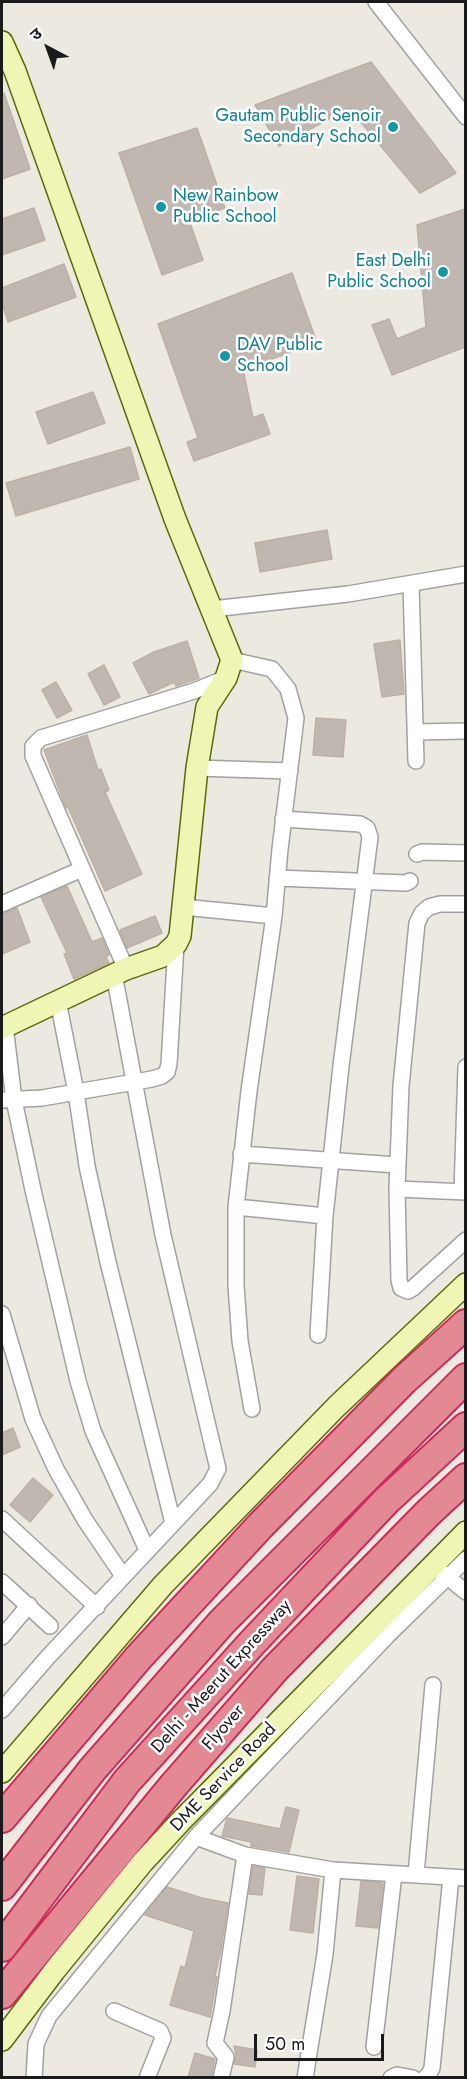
<!DOCTYPE html>
<html>
<head>
<meta charset="utf-8">
<style>
  body { margin:0 }
  #map { position:relative; width:467px; height:2079px; overflow:hidden; background:#ece9e0; font-family:Jost,"Noto Sans Devanagari",sans-serif }
  canvas { display:block }
  .frame { position:absolute; inset:0; border:3px solid #1a1a1a; pointer-events:none }
  .north { position:absolute; left:18px; top:18px; width:60px; height:60px; -webkit-text-stroke:4px #fff; paint-order:stroke; rotate:319deg; font-size:16px; font-weight:700; line-height:24px; text-align:center; color:#1a1a1a }
  .north::after { content:''; display:block; margin:auto; width:21px; height:27px; background:#1a1a1a; clip-path:polygon(50% 0,100% 100%,50% 72%,0 100%) }
  .scale { position:absolute; left:254px; top:2034px; width:130px; height:27px; box-sizing:border-box; border:3px solid #1a1a1a; border-top:0; padding-left:8px; font-size:18px; line-height:21px; white-space:nowrap; color:#1a1a1a; -webkit-text-stroke:4px #fff; paint-order:stroke }
</style>
</head>
<body>
<div id="map">
<canvas width="467" height="2079"></canvas>
<div class="frame"></div>
<div class="north">उ</div>
<div class="scale">50 m</div>
</div>
<script>
const context = document.querySelector('canvas').getContext('2d');
context.lineJoin = 'round';
function fillPath(path, color) {
  context.fillStyle = color;
  context.fill(path, 'evenodd');
}
function toPath(rows) {
  const path = new Path2D();
  for (const r of rows) {
    path.moveTo(r[0], r[1]);
    for (let i = 2; i < r.length; i += 2) path.lineTo(r[i], r[i + 1]);
  }
  return path;
}
function strokePath(path, color, width, dash) {
  context.strokeStyle = color;
  context.lineWidth = width;
  context.lineCap = dash ? 'butt' : 'round';
  context.setLineDash(dash || []);
  context.stroke(path);
}
function write(font, color, halo, rows, align = 'center') {
  context.font = font + ' Jost,sans-serif';
  context.lineWidth = 5;
  context.setLineDash([]);
  context.textBaseline = 'middle';
  context.strokeStyle = halo;
  context.fillStyle = color;
  for (const [text, x, y, turn = 0] of rows) {
    context.save();
    context.translate(x, y);
    context.rotate((+turn || 0) * Math.PI / 180);
    context.textAlign = isNaN(turn) ? turn : align;
    if (halo) context.strokeText(text, 0, 0);
    context.fillText(text, 0, 0);
    context.restore();
  }
}
const building = toPath([
  [371,62,456,173,420,193,349,108,279,146,255,105,371,62],
  [2,93,4,93,30,169,2,179,2,93],
  [197,128,225,208,189,220,203,260,162,275,119,153,197,128],
  [34,208,45,240,2,255,2,219,34,208],
  [465,209,465,347,392,375,372,325,389,319,397,339,426,327,417,225,465,209],
  [64,264,76,297,8,322,2,303,2,288,64,264],
  [292,273,317,343,243,369,253,418,263,414,270,434,194,461,187,442,198,438,158,324,292,273],
  [93,392,105,423,48,444,36,412,93,392],
  [130,447,139,479,16,516,6,483,130,447],
  [327,530,332,559,260,572,255,543,327,530],
  [400,640,404,694,382,697,374,644,400,640],
  [187,641,199,678,176,686,174,682,149,694,133,663,154,652,187,641],
  [104,665,120,697,104,705,88,674,104,665],
  [56,682,72,710,57,718,42,690,56,682],
  [316,718,346,720,343,757,313,755,316,718],
  [87,735,98,770,101,769,109,790,105,792,142,874,105,891,68,807,66,808,44,750,87,735],
  [67,886,92,942,102,938,109,955,106,957,109,963,74,979,64,954,67,953,41,897,67,886],
  [17,908,30,942,2,954,2,914,17,908],
  [155,916,162,933,127,948,120,930,155,916],
  [13,1428,20,1447,2,1455,2,1433,13,1428],
  [33,1478,53,1495,30,1522,10,1505,33,1478],
  [286,1807,299,1810,289,1852,251,1846,251,1842,222,1836,227,1818,280,1829,286,1807],
  [253,1866,265,1868,262,1895,249,1894,253,1866],
  [297,1876,319,1879,313,1933,290,1930,297,1876],
  [361,1881,383,1883,378,1928,356,1926,361,1881],
  [167,1887,202,1898,228,1903,221,1949,215,1976,217,1977,210,2017,170,2005,181,1966,185,1968,194,1931,145,1915,167,1887],
  [234,2046,257,2050,255,2067,234,2064,236,2055,234,2046],
  [195,2053,215,2059,211,2078,188,2078,195,2053]
]);
fillPath(building, '#c0b8b0');
strokePath(building, '#bdb0a3', 1.5);
const street = toPath([
  [376,2,466,117],
  [411,584,416,761],
  [212,609,348,594,466,574],
  [232,660,272,669,288,689,296,718,280,849,274,916,249,1091,236,1207,236,1285,240,1341,252,1409],
  [415,732,466,731],
  [197,768,290,771],
  [283,819,360,824,367,828,370,837,341,1066,325,1216,318,1335],
  [417,854,422,852,466,853],
  [277,878,406,883,410,881],
  [2,904,82,869],
  [466,904,440,904,429,907,422,913,417,923,401,1086,397,1189,399,1280,401,1288,408,1291,413,1288,466,1240],
  [183,907,274,916],
  [126,969,33,756,33,746,41,738,194,691,226,678],
  [58,1001,76,1092,87,1166,108,1262,173,1523],
  [5,1026,14,1100,33,1190,78,1381,93,1431,147,1550],
  [2,1100,42,1098,152,1079,162,1076,167,1072,169,1064,176,944],
  [241,1154,397,1165],
  [397,1189,466,1192],
  [462,1192,466,1067],
  [236,1207,325,1216],
  [2,1314,33,1419,56,1469,85,1520,123,1576],
  [2,1519,97,1607],
  [440,1571,466,1592],
  [2,1582,50,1626],
  [2,1637,29,1605],
  [2,1710,47,1658,210,1484,218,1469,163,1235,114,974],
  [196,1837,245,1855,333,1870,466,1878],
  [416,1874,433,1685],
  [114,2011,160,2031,163,2038,147,2078],
  [374,2047,394,1874],
  [34,2078,36,2044,49,2016,196,1837,387,1636,466,1559],
  [221,2078,226,2057,215,2043,222,2011,245,1855],
  [305,2078,325,1954,333,1870],
  [391,2078,397,2075,413,2078],
  [425,2078,429,2074,432,2068,451,1877]
]);
const secondary = toPath([
  [2,42,15,71,175,519,232,660,226,678,207,707,197,768,180,936,176,944,163,956,126,969,2,1028],
  [2,1772,163,1585,336,1407,466,1284],
  [2,2040,55,1970,143,1862,180,1822,466,1532]
]);
const highway = toPath([
  [2,1818,139,1657,260,1526,404,1380,466,1324],
  [2,1886,92,1770,222,1622,466,1378],
  [2,1947,127,1781,252,1643,386,1501,466,1427],
  [2,1994,173,1786,275,1669,429,1512,466,1478]
]);
strokePath(street, '#a1a1a1', 18);
strokePath(secondary, '#5b6b08', 24);
strokePath(highway, '#ce2958', 32);
strokePath(street, '#fff', 15);
strokePath(secondary, '#eff6b3', 21);
strokePath(highway, '#e28994', 28);
for (const [x, y, r, color] of [
  [393,127,6,"#0f9aa8"],
  [161,207,6,"#0f9aa8"],
  [443,272,6,"#0f9aa8"],
  [225,356,6,"#0f9aa8"]
]) {
  const dot = new Path2D();
  dot.arc(x, y, r, 0, 2 * Math.PI);
  context.fillStyle = color;
  context.fill(dot);
  strokePath(dot, '#fff', 2);
}
write('18px', '#0d838f', '#fff', [
  ["Gautam Public Senoir",381,117],
  ["Secondary School",381,138],
  ["New Rainbow",173,197,"left"],
  ["Public School",173,218,"left"],
  ["East Delhi",431,262],
  ["Public School",431,283],
  ["DAV Public",237,346,"left"],
  ["School",237,367,"left"]
], 'right');
write('18px', '#1a1a1a', '#fff', [
  ["Delhi - Meerut Expressway",222,1677,-48],
  ["Flyover",224,1728,-49],
  ["DME Service Road",224,1778,-46]
]);
</script>
</body>
</html>
